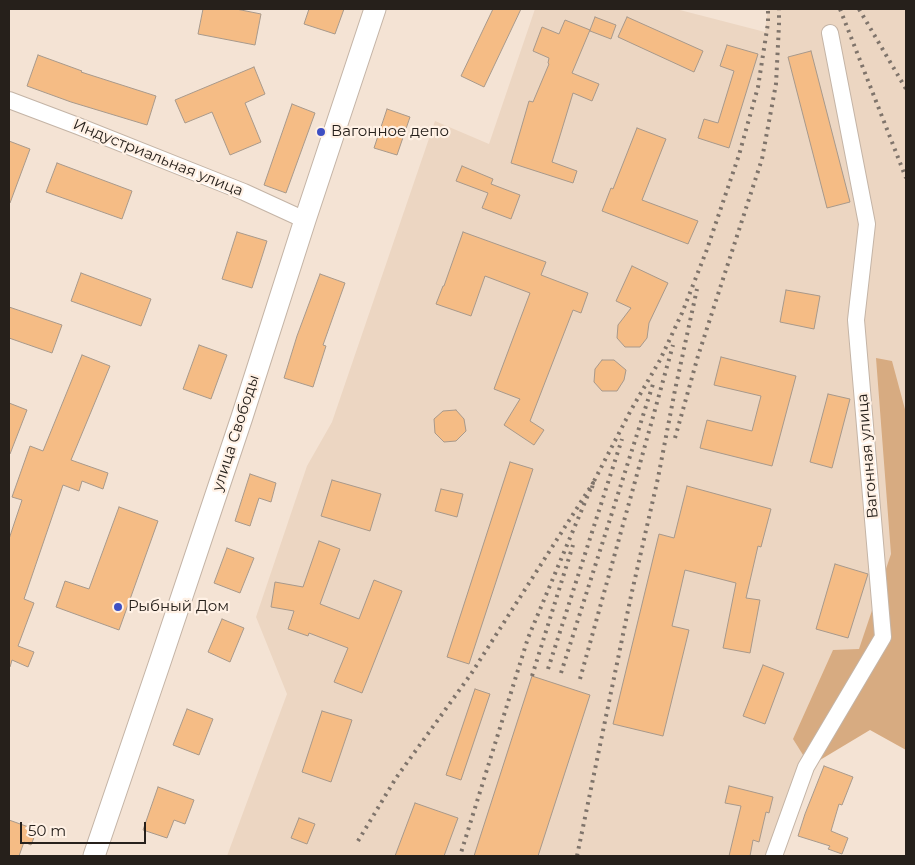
<!DOCTYPE html>
<html>
<head>
<meta charset="utf-8">
<style>
  body { margin:0 }
  #map { position:relative; width:915px; height:865px; overflow:hidden; background:#f4e3d4; font-family:Montserrat,sans-serif }
  canvas { display:block }
  .frame { position:absolute; inset:0; border:10px solid #26201b; pointer-events:none }
  .scale { position:absolute; left:20px; top:822px; width:126px; height:22px; box-sizing:border-box; border:2px solid #26201b; border-top:0; padding-left:6px; font-size:15px; line-height:18px; white-space:nowrap; color:#26201b; -webkit-text-stroke:4px #fff1e5; paint-order:stroke }
</style>
</head>
<body>
<div id="map">
<canvas width="915" height="865"></canvas>
<div class="frame"></div>
<div class="scale">50 m</div>
</div>
<script>
const context = document.querySelector('canvas').getContext('2d');
context.lineJoin = 'round';
function fillPath(path, color) {
  context.fillStyle = color;
  context.fill(path, 'evenodd');
}
function toPath(rows) {
  const path = new Path2D();
  for (const r of rows) {
    path.moveTo(r[0], r[1]);
    for (let i = 2; i < r.length; i += 2) path.lineTo(r[i], r[i + 1]);
  }
  return path;
}
function strokePath(path, color, width, dash) {
  context.strokeStyle = color;
  context.lineWidth = width;
  context.lineCap = dash ? 'butt' : 'round';
  context.setLineDash(dash || []);
  context.stroke(path);
}
function write(font, color, halo, rows, align = 'center') {
  context.font = font + ' Montserrat,sans-serif';
  context.lineWidth = 4.5;
  context.setLineDash([]);
  context.textBaseline = 'middle';
  context.strokeStyle = halo;
  context.fillStyle = color;
  for (const [text, x, y, turn = 0] of rows) {
    context.save();
    context.translate(x, y);
    context.rotate((+turn || 0) * Math.PI / 180);
    context.textAlign = isNaN(turn) ? turn : align;
    if (halo) context.strokeText(text, 0, 0);
    context.fillText(text, 0, 0);
    context.restore();
  }
}
fillPath(toPath([
  [535,9,676,9,765,32,768,9,906,9,906,700,804,765,773,856,227,856,287,694,256,617,307,466,332,422,435,121,489,144]
]), '#ecd6c2');
fillPath(toPath([
  [876,358,892,361,906,413,906,750,870,730,810,766,793,739,833,650,859,649,891,554]
]), '#d7ab81');
const building = toPath([
  [203,9,236,9,261,14,255,45,198,34,203,9],
  [309,9,344,9,335,34,304,24,309,9],
  [493,9,521,9,484,87,461,76,493,9],
  [595,17,616,25,611,39,590,31,590,30,572,73,599,84,592,101,573,93,552,162,577,171,573,183,511,163,529,101,533,102,549,64,548,63,549,58,533,51,542,27,559,34,565,20,590,30,595,17],
  [627,17,703,51,694,72,618,37,627,17],
  [727,45,758,54,729,148,698,138,704,119,718,123,734,71,720,66,727,45],
  [811,51,850,202,827,208,788,57,811,51],
  [38,55,82,71,81,72,156,96,147,125,71,102,27,86,38,55],
  [254,67,265,94,245,103,261,142,230,155,212,112,185,123,175,100,254,67],
  [292,104,315,113,286,193,264,185,292,104],
  [387,109,410,117,397,155,374,148,387,109],
  [637,128,666,139,642,200,698,221,688,244,602,211,611,188,613,189,637,128],
  [9,141,30,149,10,203,9,202,9,141],
  [57,163,132,191,122,219,46,192,57,163],
  [462,166,493,179,491,184,520,195,511,219,482,208,488,193,456,181,462,166],
  [237,232,267,241,252,288,222,279,237,232],
  [463,232,546,262,541,275,588,293,581,313,573,310,530,421,544,430,534,445,504,425,520,399,494,389,530,293,485,276,471,316,436,304,443,286,444,286,463,232],
  [632,266,668,283,649,323,647,338,640,347,625,347,617,338,618,325,631,308,616,301,632,266],
  [81,273,151,299,141,326,71,301,81,273],
  [320,274,345,283,323,345,326,346,313,387,284,378,297,336,320,274],
  [786,290,820,296,814,329,780,322,786,290],
  [9,307,62,325,52,353,9,338,9,307],
  [199,345,227,355,211,399,183,389,199,345],
  [82,355,110,366,71,460,108,473,103,489,82,481,79,491,63,485,24,599,34,603,18,646,34,652,28,667,12,660,10,667,9,666,9,539,22,500,12,497,30,446,43,451,82,355],
  [721,357,796,376,772,466,700,448,707,420,752,431,761,396,714,385,721,357],
  [602,360,614,360,626,370,624,380,617,391,602,391,594,382,595,369,602,360],
  [828,394,850,399,832,468,810,462,828,394],
  [9,403,27,410,10,454,9,454,9,403],
  [456,410,464,419,466,431,456,441,444,442,435,433,434,419,443,411,456,410],
  [510,462,533,469,469,664,447,657,510,462],
  [250,474,276,483,271,502,259,498,250,526,235,521,250,474],
  [332,480,381,494,370,531,321,516,332,480],
  [687,486,771,509,761,547,758,546,746,598,760,600,750,653,723,648,736,583,685,570,672,626,689,630,663,736,613,724,659,534,674,538,687,486],
  [441,489,463,494,457,517,435,511,441,489],
  [119,507,158,521,119,630,56,607,65,581,89,589,119,507],
  [319,541,340,549,320,604,359,619,374,580,402,591,362,693,334,682,348,648,309,633,308,636,288,629,294,611,271,607,275,582,303,587,319,541],
  [227,548,254,558,240,593,214,583,227,548],
  [835,564,868,574,848,638,816,629,835,564],
  [222,619,244,628,230,662,208,652,222,619],
  [763,665,784,673,765,724,743,716,763,665],
  [532,676,590,695,538,856,474,856,532,676],
  [475,689,490,694,461,780,446,775,475,689],
  [187,709,213,719,199,755,173,745,187,709],
  [322,711,352,720,331,782,302,772,322,711],
  [824,766,853,777,842,805,839,804,831,831,848,838,842,854,828,849,830,846,798,836,805,814,824,766],
  [729,786,773,797,769,813,766,812,759,842,753,840,750,856,729,856,741,806,725,803,729,786],
  [158,787,194,800,185,824,174,820,167,838,143,830,158,787],
  [415,803,458,818,444,856,395,856,415,803],
  [299,818,315,824,307,844,291,838,299,818],
  [9,820,37,830,31,845,24,842,19,856,9,856,9,820]
]);
fillPath(building, '#f5bc85');
strokePath(building, '#a8998b', 1);
const minor = toPath([
  [9,100,78,126,244,192,305,220],
  [774,856,806,767,883,637,856,320,867,224,830,33]
]);
const tertiary = toPath([
  [94,856,161,659,242,417,305,220,375,9]
]);
strokePath(minor, '#c4b4a6', 18);
strokePath(tertiary, '#c4b4a6', 23);
strokePath(minor, '#fff', 16);
strokePath(tertiary, '#fff', 21);
strokePath(toPath([
  [840,9,906,178],
  [859,9,906,89],
  [675,438,698,356,762,159,776,84,779,25,779,9],
  [592,488,593,483,631,410,660,360,682,313,706,252,739,155,758,87,768,23,768,9],
  [548,669,622,439],
  [561,673,654,381],
  [532,676,573,545],
  [580,679,673,345],
  [358,841,396,778,471,674,593,483,528,638,460,856],
  [577,856,631,596,658,478,675,390,697,289]
]), '#7f746b', 4, [2.5, 5]);
for (const [x, y, r, color] of [
  [321,132,5,"#3e4fc3"],
  [118,607,5,"#3e4fc3"]
]) {
  const dot = new Path2D();
  dot.arc(x, y, r, 0, 2 * Math.PI);
  context.fillStyle = color;
  context.fill(dot);
  strokePath(dot, '#fff1e5', 2);
}
write('15px', '#26201b', '#fff1e5', [
  ["Вагонное депо",331,132],
  ["Рыбный Дом",128,607]
], 'left');
write('15px', '#26201b', '#fff1e5', [
  ["Индустриальная улица",158,158,22],
  ["улица Свободы",236,433,-72],
  ["Вагонная улица",868,456,-95]
]);
</script>
</body>
</html>
